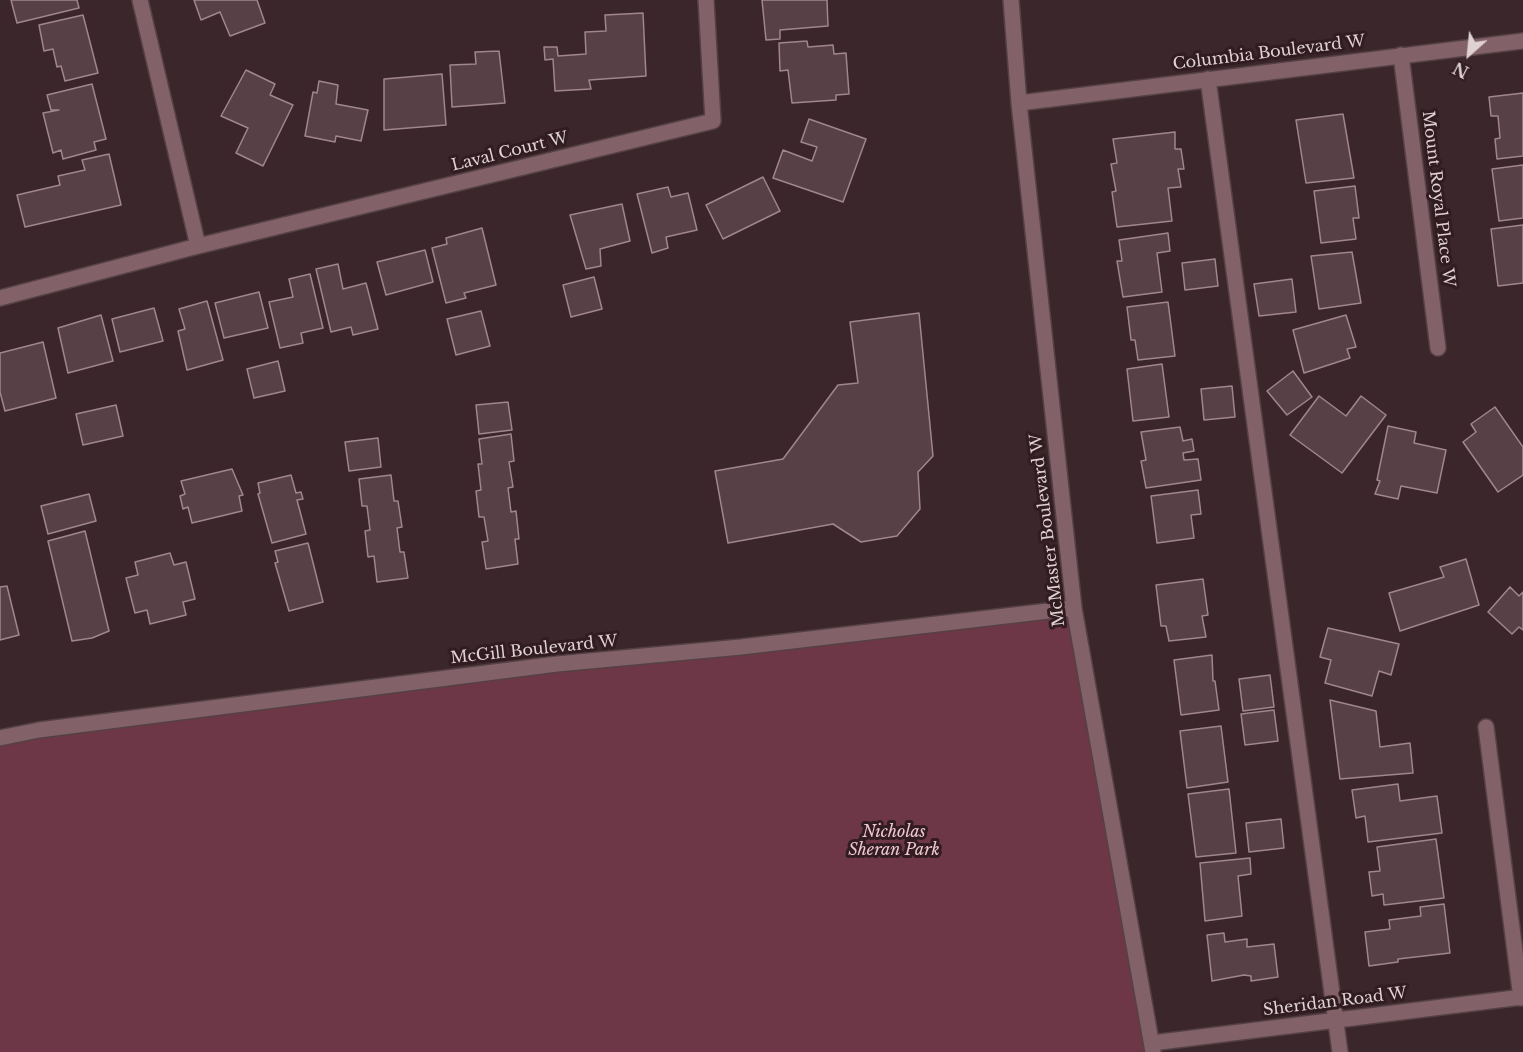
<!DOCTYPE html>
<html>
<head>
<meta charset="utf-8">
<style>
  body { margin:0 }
  #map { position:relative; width:1523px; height:1052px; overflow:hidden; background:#3a262b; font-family:"Libre Baskerville",serif }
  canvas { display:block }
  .north { position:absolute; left:1439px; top:24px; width:60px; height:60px; -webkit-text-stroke:4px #301c21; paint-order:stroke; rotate:207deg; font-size:16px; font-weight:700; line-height:24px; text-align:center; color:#dfd1d4 }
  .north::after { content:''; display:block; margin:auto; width:21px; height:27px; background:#dfd1d4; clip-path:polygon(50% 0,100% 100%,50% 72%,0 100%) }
</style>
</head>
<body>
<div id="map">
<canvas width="1523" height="1052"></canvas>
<div class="north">N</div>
</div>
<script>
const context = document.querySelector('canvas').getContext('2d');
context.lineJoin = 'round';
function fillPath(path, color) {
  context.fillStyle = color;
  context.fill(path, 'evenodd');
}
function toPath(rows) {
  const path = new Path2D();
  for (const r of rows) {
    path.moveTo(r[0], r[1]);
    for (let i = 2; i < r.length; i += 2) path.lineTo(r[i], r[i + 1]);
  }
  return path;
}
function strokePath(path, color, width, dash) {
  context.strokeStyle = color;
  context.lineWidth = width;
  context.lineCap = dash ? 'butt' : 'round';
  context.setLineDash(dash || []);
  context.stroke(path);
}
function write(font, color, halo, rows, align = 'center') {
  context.font = font + ' "Libre Baskerville",serif';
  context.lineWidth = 6;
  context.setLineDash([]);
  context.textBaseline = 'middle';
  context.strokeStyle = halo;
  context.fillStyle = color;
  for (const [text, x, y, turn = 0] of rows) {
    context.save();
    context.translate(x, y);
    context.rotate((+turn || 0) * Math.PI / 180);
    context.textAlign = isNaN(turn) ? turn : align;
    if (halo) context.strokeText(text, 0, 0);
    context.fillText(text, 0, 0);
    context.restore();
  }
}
fillPath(toPath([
  [1074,608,1153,1052,0,1052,0,738]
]), '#6e3748');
const building = toPath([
  [11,0,77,0,79,8,17,23,11,0],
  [194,0,257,0,265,23,230,36,220,12,201,20,194,0],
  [762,0,827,0,828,26,780,30,780,39,766,40,762,0],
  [643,13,646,76,589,80,591,89,555,91,553,59,545,60,544,47,557,47,558,56,586,54,585,32,606,31,605,15,643,13],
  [83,15,98,73,65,81,61,66,57,67,53,49,44,51,39,25,83,15],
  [807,41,808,47,833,45,834,54,846,53,849,94,836,95,836,100,792,103,788,70,780,71,779,43,807,41],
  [499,51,505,103,452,107,450,65,476,64,475,52,499,51],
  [246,70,275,84,270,95,293,105,263,166,236,153,248,128,221,116,246,70],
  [442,74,446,125,384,130,384,79,442,74],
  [319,81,338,85,336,104,368,110,361,141,336,136,335,142,305,136,313,92,317,93,319,81],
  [92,84,106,139,94,142,96,150,63,159,61,150,53,153,43,113,59,110,51,110,47,95,92,84],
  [1523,93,1523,156,1497,159,1495,139,1500,138,1498,116,1491,116,1489,97,1523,93],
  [1343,114,1354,178,1306,183,1296,120,1343,114],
  [809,119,866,139,843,202,773,178,783,150,812,161,817,147,801,142,809,119],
  [1175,132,1175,149,1181,149,1184,169,1178,169,1181,187,1168,188,1172,221,1117,227,1112,192,1116,191,1111,164,1117,163,1113,139,1175,132],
  [109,154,121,205,25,227,17,195,60,185,58,176,85,170,82,160,109,154],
  [1523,165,1523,218,1499,221,1492,169,1523,165],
  [763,177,780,211,723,239,706,205,763,177],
  [1355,186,1359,218,1353,218,1356,239,1321,243,1314,191,1355,186],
  [668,187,671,197,688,193,697,230,666,237,668,248,652,253,637,194,668,187],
  [622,204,630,241,600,249,601,266,586,269,570,215,622,204],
  [1523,225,1523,283,1498,286,1491,229,1523,225],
  [482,228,496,285,464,293,466,298,446,303,432,248,447,244,446,238,482,228],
  [1168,233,1170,251,1157,253,1162,292,1123,297,1117,261,1122,261,1119,240,1168,233],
  [425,250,433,282,386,295,377,262,425,250],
  [1352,252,1361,303,1319,309,1311,256,1352,252],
  [1215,259,1218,286,1185,290,1182,263,1215,259],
  [338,264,343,289,366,283,378,329,353,335,351,327,331,332,316,269,338,264],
  [310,274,323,328,301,333,303,343,280,348,269,302,293,297,289,279,310,274],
  [594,277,602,309,571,317,563,285,594,277],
  [1292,279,1296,312,1259,316,1254,284,1292,279],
  [259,292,268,328,224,338,215,303,259,292],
  [207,301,223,360,187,370,178,331,185,329,179,309,207,301],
  [1168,302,1175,356,1138,360,1135,340,1131,340,1127,307,1168,302],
  [154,308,163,341,120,352,112,319,154,308],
  [481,311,490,346,456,355,447,319,481,311],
  [919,313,933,456,918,472,920,509,897,536,861,542,833,524,728,543,715,471,783,459,838,385,858,383,850,322,919,313],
  [101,315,113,361,68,373,58,328,101,315],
  [1346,315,1356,347,1347,349,1350,358,1304,373,1293,330,1346,315],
  [43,342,56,398,5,411,0,392,0,353,43,342],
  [278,361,285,391,254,398,247,369,278,361],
  [1162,364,1169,417,1133,421,1127,369,1162,364],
  [1293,371,1312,397,1287,415,1267,391,1293,371],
  [1232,386,1235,417,1204,420,1201,389,1232,386],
  [1319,396,1346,416,1361,396,1386,415,1342,473,1290,435,1319,396],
  [508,402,512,430,479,434,476,405,508,402],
  [116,405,123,436,83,445,76,414,116,405],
  [1495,407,1523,447,1523,475,1498,492,1463,442,1476,432,1471,424,1495,407],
  [1388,426,1416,432,1414,443,1446,450,1437,493,1401,486,1398,499,1375,494,1380,481,1377,480,1388,426],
  [1180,427,1183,441,1192,439,1194,451,1183,453,1184,460,1198,459,1201,480,1146,488,1141,461,1146,460,1141,432,1180,427],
  [511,434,514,461,509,462,513,487,508,488,511,512,516,511,519,539,515,539,518,564,486,569,482,542,488,541,484,517,479,517,476,491,481,490,478,464,482,464,479,439,511,434],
  [378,438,381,467,349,471,345,442,378,438],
  [232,469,243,495,239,496,242,511,192,523,188,507,183,509,180,496,185,494,181,481,232,469],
  [291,475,296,493,301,492,303,499,297,500,306,534,272,543,258,494,260,493,258,483,291,475],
  [391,475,394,501,398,501,402,527,397,528,400,552,404,552,408,578,377,582,374,556,368,557,365,531,370,530,367,506,362,506,359,479,391,475],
  [1198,490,1201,514,1191,515,1194,538,1157,543,1151,496,1198,490],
  [89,494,96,521,48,534,41,506,89,494],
  [85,531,109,631,92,638,72,641,48,541,85,531],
  [308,543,323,602,289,611,275,563,278,562,275,551,308,543],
  [170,553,174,565,186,562,195,599,183,602,186,615,150,624,147,610,135,613,126,578,138,575,135,562,170,553],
  [1466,559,1479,605,1400,631,1389,593,1444,577,1440,567,1466,559],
  [1203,579,1208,615,1202,616,1206,637,1169,641,1166,626,1161,626,1156,585,1203,579],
  [7,586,19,635,0,640,0,587,7,586],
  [1510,587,1519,596,1523,592,1523,630,1519,627,1512,634,1488,612,1510,587],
  [1328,628,1399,644,1391,675,1379,671,1372,696,1325,683,1331,660,1320,657,1328,628],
  [1212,655,1213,681,1215,681,1219,710,1181,715,1174,660,1212,655],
  [1270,675,1274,707,1243,711,1239,679,1270,675],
  [1330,700,1376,711,1380,747,1410,743,1413,773,1340,779,1330,700],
  [1274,710,1278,741,1245,745,1241,714,1274,710],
  [1221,726,1228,782,1187,788,1180,731,1221,726],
  [1398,784,1400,801,1437,796,1442,833,1368,842,1365,816,1356,818,1352,790,1398,784],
  [1229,789,1236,853,1196,857,1188,794,1229,789],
  [1281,819,1284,848,1249,852,1246,823,1281,819],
  [1436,839,1444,898,1384,905,1383,894,1372,896,1369,872,1380,871,1377,847,1436,839],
  [1250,858,1251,874,1238,876,1242,916,1205,921,1200,863,1250,858],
  [1444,904,1450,953,1398,959,1398,962,1369,966,1365,932,1390,929,1389,920,1421,916,1420,907,1444,904],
  [1224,933,1225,942,1247,939,1247,947,1274,944,1278,977,1251,981,1251,976,1244,975,1212,981,1207,935,1224,933]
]);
fillPath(building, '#574146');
strokePath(building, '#a0878d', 1.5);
const minor = toPath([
  [140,0,198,246],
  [1011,0,1019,103,1074,608,1153,1052],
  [1401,55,1438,348],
  [1208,79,1340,1052],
  [1019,103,1523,41],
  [0,298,198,246,713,121,706,0],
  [1486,727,1521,998],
  [0,738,39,730,557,664,741,647,1074,608],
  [1152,1043,1523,997]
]);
strokePath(minor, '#544146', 18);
strokePath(minor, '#836169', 15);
write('16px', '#dfd1d4', '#301c21', [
  ["Columbia Boulevard W",1269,53,-7],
  ["Laval Court W",510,152,-14],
  ["Mount Royal Place W",1438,199,83],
  ["McMaster Boulevard W",1048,530,-97],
  ["McGill Boulevard W",534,650,-6],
  ["Sheridan Road W",1335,1002,-7]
]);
write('italic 16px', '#f3c7d2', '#301c21', [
  ["Nicholas",894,832],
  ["Sheran Park",894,850]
]);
</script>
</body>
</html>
